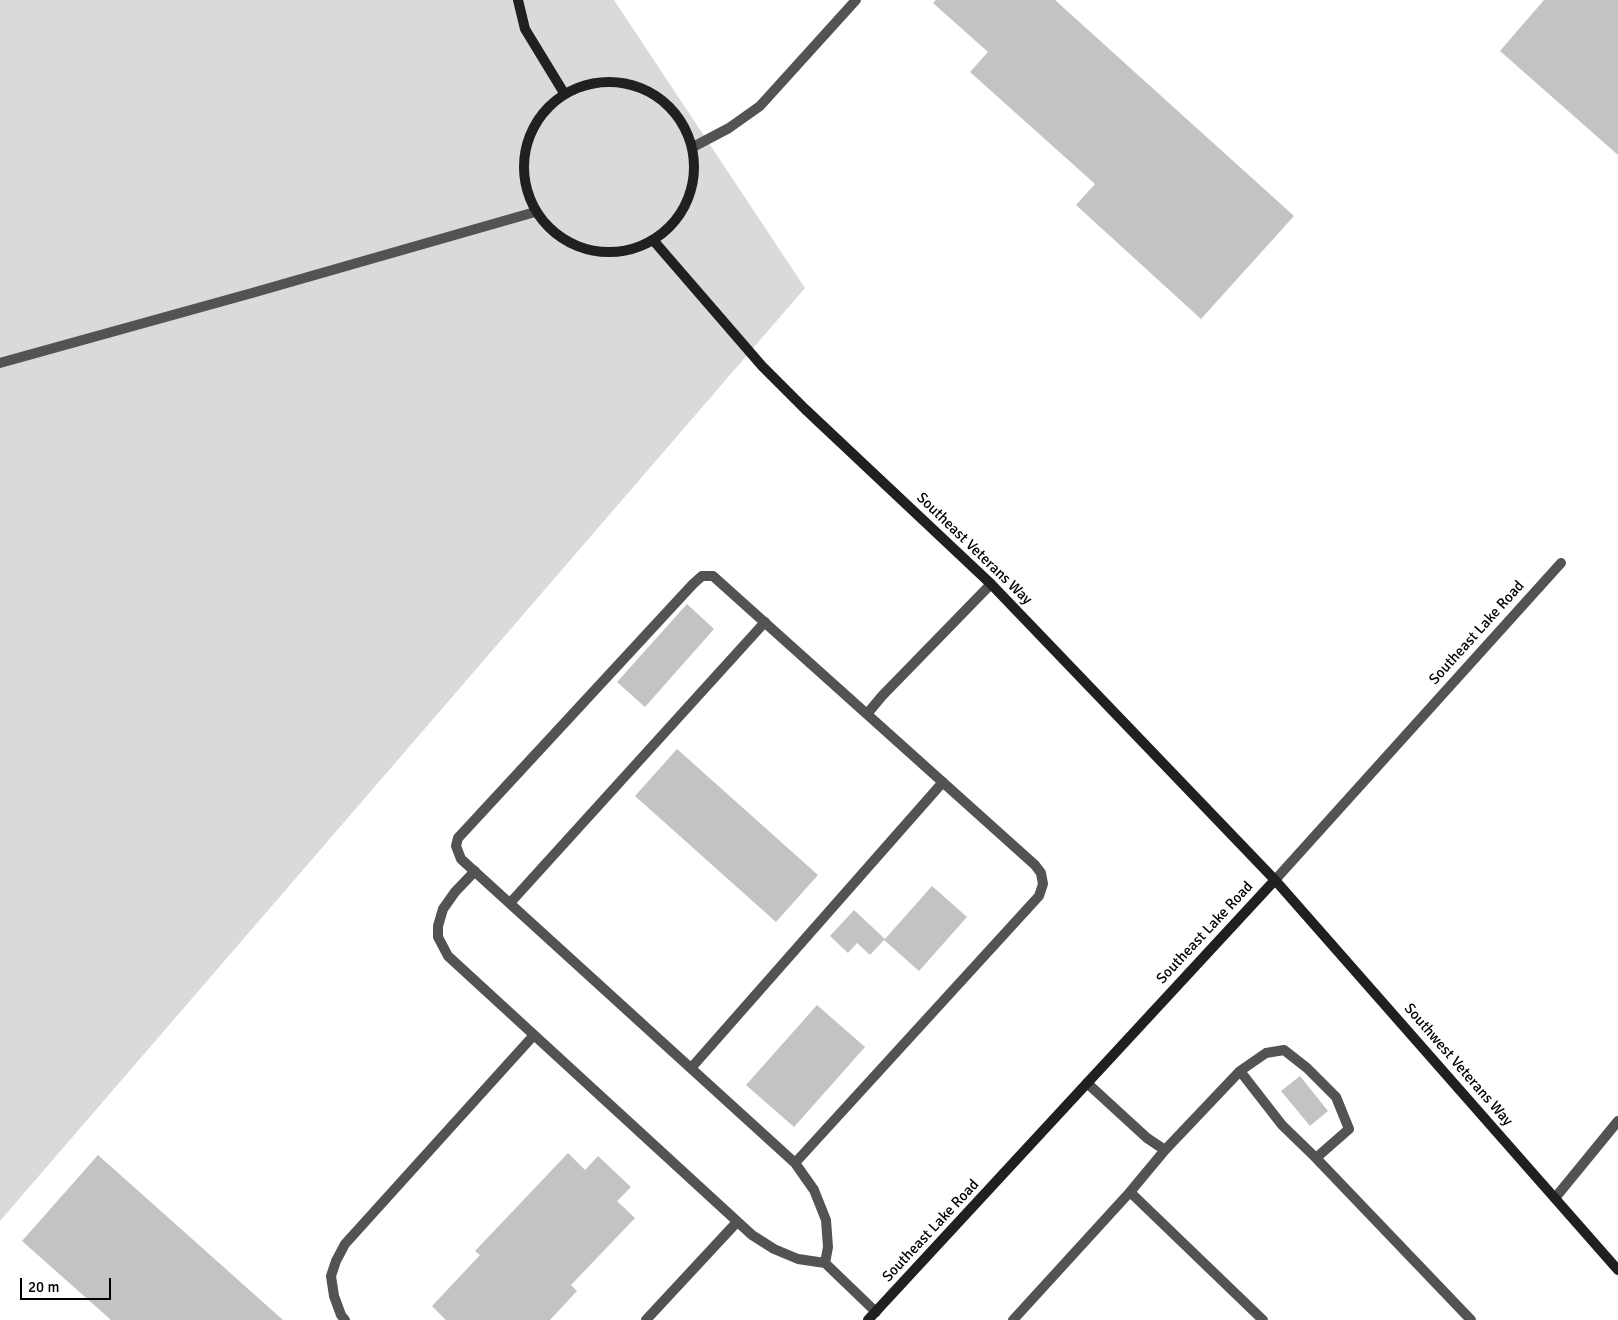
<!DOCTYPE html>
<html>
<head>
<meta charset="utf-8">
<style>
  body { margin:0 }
  #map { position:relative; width:1618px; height:1320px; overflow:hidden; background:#fff; font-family:Signika,sans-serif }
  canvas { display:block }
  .scale { position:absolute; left:20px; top:1278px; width:91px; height:22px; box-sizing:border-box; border:2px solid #000; border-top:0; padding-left:6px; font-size:15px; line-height:18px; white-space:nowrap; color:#000; -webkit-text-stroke:4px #fff; paint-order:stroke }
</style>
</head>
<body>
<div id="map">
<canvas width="1618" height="1320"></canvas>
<div class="scale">20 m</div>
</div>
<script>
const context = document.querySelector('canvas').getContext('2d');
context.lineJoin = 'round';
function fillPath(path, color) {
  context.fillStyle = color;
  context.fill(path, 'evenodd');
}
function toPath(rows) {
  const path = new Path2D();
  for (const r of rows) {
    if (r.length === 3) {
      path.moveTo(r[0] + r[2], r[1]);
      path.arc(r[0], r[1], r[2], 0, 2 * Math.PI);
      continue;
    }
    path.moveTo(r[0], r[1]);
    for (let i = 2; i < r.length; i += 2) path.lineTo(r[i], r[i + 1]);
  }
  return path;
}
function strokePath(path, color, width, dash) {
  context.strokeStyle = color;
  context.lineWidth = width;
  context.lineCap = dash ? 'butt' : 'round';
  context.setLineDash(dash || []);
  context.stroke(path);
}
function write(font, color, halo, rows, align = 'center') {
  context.font = font + ' Signika,sans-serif';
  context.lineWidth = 4;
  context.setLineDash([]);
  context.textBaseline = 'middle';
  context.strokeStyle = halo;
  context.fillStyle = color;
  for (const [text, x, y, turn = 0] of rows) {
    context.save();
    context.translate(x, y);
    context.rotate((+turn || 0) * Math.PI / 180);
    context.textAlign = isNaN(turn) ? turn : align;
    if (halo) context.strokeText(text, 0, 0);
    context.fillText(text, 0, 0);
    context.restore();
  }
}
fillPath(toPath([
  [0,0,614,0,805,288,0,1221]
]), '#dadada');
fillPath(toPath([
  [936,0,1055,0,1294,216,1201,319,1076,205,1095,184,970,72,988,52,933,3],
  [1544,0,1618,0,1618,155,1500,51],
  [687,604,714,629,645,707,617,682],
  [677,749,818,875,776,922,635,796],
  [932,886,967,917,919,971,884,940,870,955,857,943,848,953,830,936,854,910,885,939],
  [817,1005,865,1047,794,1127,746,1085],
  [1300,1076,1328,1111,1310,1126,1281,1091],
  [568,1153,585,1170,598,1156,631,1187,617,1201,635,1218,571,1285,577,1291,550,1320,446,1320,432,1306,480,1255,475,1251],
  [98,1155,283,1320,111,1320,22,1241]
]), '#c3c3c3');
strokePath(toPath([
  [867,714,882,696,991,584],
  [475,871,455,892,443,909,438,926,438,937,448,956,752,1235,774,1249,798,1259,825,1263,876,1312],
  [510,903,765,622],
  [692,1067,943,782],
  [1240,1071,1282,1125,1316,1158,1471,1320],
  [1087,1083,1147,1138,1165,1150,1240,1071,1266,1053,1284,1050,1307,1068,1336,1097,1349,1129,1316,1158],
  [1165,1150,1130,1192,1263,1320],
  [795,1163,1039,896,1043,884,1041,873,1035,865,713,576,702,576,693,584,458,838,456,846,461,859,795,1163,814,1190,826,1220,828,1247,825,1263],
  [1555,1198,1618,1121],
  [345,1320,341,1315,334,1296,331,1276,336,1261,345,1244,534,1035],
  [646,1320,737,1222],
  [1013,1320,1130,1192]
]), '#535353', 10);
strokePath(toPath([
  [693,147,729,128,760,106,856,0],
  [0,363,252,293,535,212],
  [1275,880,1561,563]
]), '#535353', 10);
strokePath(toPath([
  [518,0,525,29,564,93],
  [609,167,85],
  [653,240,762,366,805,409,991,584,1275,880,1618,1270],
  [868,1320,1275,880]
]), '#202020', 10);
write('15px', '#000', '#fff', [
  ["Southeast Veterans Way",974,549,44],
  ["Southeast Lake Road",1477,633,-48],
  ["Southeast Lake Road",1205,933,-47],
  ["Southwest Veterans Way",1458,1065,49],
  ["Southeast Lake Road",931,1231,-47]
]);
</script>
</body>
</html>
